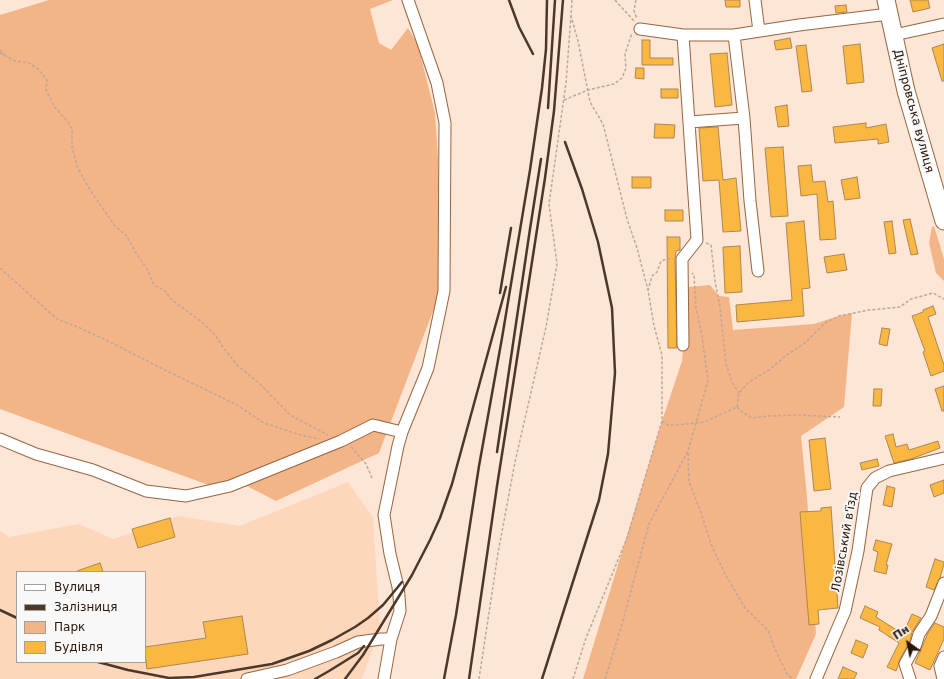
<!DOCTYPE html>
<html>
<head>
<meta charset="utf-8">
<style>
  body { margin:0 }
  #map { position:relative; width:944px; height:679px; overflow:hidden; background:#fde6d6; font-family:"DejaVu Sans",sans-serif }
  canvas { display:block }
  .legend { position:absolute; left:16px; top:571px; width:130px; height:92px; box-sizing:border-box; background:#f8f8f8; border:1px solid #a69e98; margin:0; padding:5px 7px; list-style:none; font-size:12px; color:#2a1607 }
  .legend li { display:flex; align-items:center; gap:8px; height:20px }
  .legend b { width:20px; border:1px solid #a69e98 }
  .north { position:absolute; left:888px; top:623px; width:40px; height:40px; -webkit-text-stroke:3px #f8f8f8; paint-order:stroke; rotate:327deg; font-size:11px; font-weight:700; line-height:16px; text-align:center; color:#2a1607 }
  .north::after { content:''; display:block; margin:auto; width:14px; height:18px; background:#2a1607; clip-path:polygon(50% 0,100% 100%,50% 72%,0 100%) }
</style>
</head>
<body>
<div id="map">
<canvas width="944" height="679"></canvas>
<ul class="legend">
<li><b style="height:5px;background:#fff"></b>Вулиця</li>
<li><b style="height:5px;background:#4c3829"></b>Залізниця</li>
<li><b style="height:11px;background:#f3b487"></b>Парк</li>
<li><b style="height:11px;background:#fab742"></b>Будівля</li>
</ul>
<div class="north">Пн</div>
</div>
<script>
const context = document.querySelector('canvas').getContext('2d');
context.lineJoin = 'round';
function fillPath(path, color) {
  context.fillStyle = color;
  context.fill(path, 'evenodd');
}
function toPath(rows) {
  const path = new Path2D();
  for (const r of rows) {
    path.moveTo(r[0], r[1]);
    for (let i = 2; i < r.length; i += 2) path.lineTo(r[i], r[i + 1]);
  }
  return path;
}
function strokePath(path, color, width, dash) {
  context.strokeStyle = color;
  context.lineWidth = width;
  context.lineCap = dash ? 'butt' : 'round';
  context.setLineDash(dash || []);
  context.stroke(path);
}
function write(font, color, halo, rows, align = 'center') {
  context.font = font + ' "DejaVu Sans",sans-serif';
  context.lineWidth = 4;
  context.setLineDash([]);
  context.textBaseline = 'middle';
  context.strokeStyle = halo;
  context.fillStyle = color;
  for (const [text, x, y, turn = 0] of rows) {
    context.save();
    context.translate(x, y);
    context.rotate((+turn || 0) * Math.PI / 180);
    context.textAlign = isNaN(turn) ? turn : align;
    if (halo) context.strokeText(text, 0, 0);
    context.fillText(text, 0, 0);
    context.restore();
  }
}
fillPath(toPath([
  [348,482,373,517,380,628,362,679,0,679,0,531,9,537,79,524,113,539,178,516,240,526],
  [17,572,145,572,145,662,17,662]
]), '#fdd7bc');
fillPath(toPath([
  [49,0,393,0,370,9,379,43,391,50,408,28,418,45,435,113,438,158,438,298,379,453,276,501,243,484,225,491,0,409,0,15],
  [934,226,944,259,944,281,936,273,929,243,932,227],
  [710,285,719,296,729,297,733,330,814,324,839,316,852,313,844,407,801,436,807,497,816,634,796,679,583,679,662,421,682,361,688,287]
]), '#f3b487');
const building = toPath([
  [725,0,740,0,740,7,726,7,725,0],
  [910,0,928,0,930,8,913,12,910,0],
  [846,5,847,12,836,13,835,6,846,5],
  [790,38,792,48,776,50,774,41,790,38],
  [642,40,650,40,650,58,673,58,673,65,642,65,642,40],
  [860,44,864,82,847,84,843,46,860,44],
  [944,44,944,81,942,81,932,48,944,44],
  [806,45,812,91,802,92,796,46,806,45],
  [727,53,732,105,715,107,710,54,727,53],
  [636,68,644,68,644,79,635,78,636,68],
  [661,89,678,89,678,98,661,98,661,89],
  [787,105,789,126,778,127,775,107,787,105],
  [866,123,866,128,886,124,889,142,878,144,878,139,835,143,833,127,866,123],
  [655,124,675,125,674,138,654,138,655,124],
  [718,127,723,180,736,178,741,231,723,232,719,180,703,181,699,128,718,127],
  [783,147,788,216,771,217,765,148,783,147],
  [811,165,813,182,825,181,828,202,833,201,836,239,820,240,817,194,801,196,798,166,811,165],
  [632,177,651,177,651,188,632,188,632,177],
  [857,177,860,198,845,200,841,180,857,177],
  [665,210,683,210,683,221,665,221,665,210],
  [910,219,918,254,911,255,903,220,910,219],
  [804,221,810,288,802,289,804,316,737,322,736,305,792,300,786,223,804,221],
  [892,221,896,253,889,254,884,222,892,221],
  [667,237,680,237,680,250,676,251,675,259,677,348,668,348,667,237],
  [740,246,742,292,725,293,723,247,740,246],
  [844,254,847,270,827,273,824,257,844,254],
  [933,306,936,314,928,317,944,365,944,371,931,376,923,352,925,351,912,316,923,312,923,310,933,306],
  [882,328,890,329,887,346,879,344,882,328],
  [944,386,944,411,942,411,935,389,944,386],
  [874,389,882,389,881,406,873,406,874,389],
  [893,434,896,447,907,444,909,450,938,441,940,448,911,459,894,463,885,436,893,434],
  [825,438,831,489,814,491,809,440,825,438],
  [877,459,879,466,862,470,860,463,877,459],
  [944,480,944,493,934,497,930,485,944,480],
  [887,486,895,488,892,507,883,505,887,486],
  [831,507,838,608,818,610,819,624,809,625,800,512,821,511,821,508,831,507],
  [170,518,175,537,138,548,132,529,170,518],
  [876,540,892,544,886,565,888,565,886,574,874,571,878,552,873,550,876,540],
  [935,559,944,562,944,564,940,578,934,590,926,587,935,559],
  [100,563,103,572,77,572,77,571,100,563],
  [865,606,878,612,876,617,903,634,912,614,921,618,912,632,910,641,899,661,898,666,896,671,887,667,899,643,879,630,880,627,860,618,865,606],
  [242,616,248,654,147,669,145,655,145,647,206,638,203,622,242,616],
  [935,623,944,627,944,639,930,670,915,663,928,633,935,623],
  [856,640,868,645,863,658,851,653,856,640],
  [843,667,857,673,854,679,838,679,843,667]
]);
fillPath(building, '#fab742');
strokePath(building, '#ab8853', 1);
const minor = toPath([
  [755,0,759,31],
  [640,29,683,35,734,35,799,25,889,14],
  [683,35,697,240,682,259,683,345],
  [734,35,744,118,750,201,758,271],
  [894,35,944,24],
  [689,122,744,118],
  [0,439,36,454,93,470,146,491,186,496,230,486,341,441,373,425,402,432],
  [247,679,287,670,336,652,358,642,381,639,391,639],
  [384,679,391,639,400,611,399,596,398,587,390,554,384,515,398,446,402,432,428,368,444,291,445,123,437,83,408,0],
  [816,679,845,611,858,551,867,488,875,478,889,471,944,458],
  [910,679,905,664,916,644,919,634,931,616,944,583],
  [943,679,940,666,944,657]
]);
const highway = toPath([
  [886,0,906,91,944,221]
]);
strokePath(minor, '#96653f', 13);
strokePath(highway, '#96653f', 19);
strokePath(toPath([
  [572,0,571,16,578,41,590,102,603,124,627,219,637,248,648,290],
  [615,0,634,21],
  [636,0,634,11,637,19],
  [0,50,5,55],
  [0,53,15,61,29,63,38,69,47,80,46,90,54,106,68,122,72,129,72,147,77,166,85,181,92,193,115,226,126,235,136,253,147,269,154,285,165,291,172,300,202,322,215,335,223,347,237,365,260,384,290,415,328,435],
  [564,100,588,90,614,84,622,78,626,68,625,54,632,33],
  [706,243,711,245,715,281,720,307,726,364,732,382,739,393],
  [0,268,57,319,80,328,114,344,163,369,237,405,264,423,297,434,319,439],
  [737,407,742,412,752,418,768,416,799,415,840,417],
  [662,421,668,425,677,425,704,422,737,407,739,393,749,382,769,370,788,354,805,343,825,323,839,316,869,310,900,307,911,299,933,293,944,299],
  [351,447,366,464,372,478],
  [688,453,689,481,701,513,711,544,724,572,745,608,768,630,775,649,787,674,793,679],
  [479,679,498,553,515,462,546,327,557,264,549,204,566,83,571,16],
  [573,679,586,638,627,538,662,421,662,355,654,326,648,290,652,276,657,272,661,261,667,259,673,259],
  [605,679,621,628,649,524,688,451,708,381,702,336,696,308,694,275,692,273]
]), '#bda797', 1.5, [3, 2]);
strokePath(minor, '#fff', 11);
strokePath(highway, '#fff', 17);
strokePath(toPath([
  [509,0,519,27,533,54],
  [548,108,555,0],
  [500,293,511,228],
  [497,452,530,229,541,159],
  [0,610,17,618],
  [98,662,128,670,169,678,194,677,272,664,309,651,332,640,355,627,368,618,383,605,402,582],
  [315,679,329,671,358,653,364,646],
  [345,679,363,655,412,575,430,540,440,518,452,484,506,287],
  [444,679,456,615,479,466,502,338,530,170,542,88,546,49,547,0],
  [469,679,497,486,512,391,545,178,554,111,563,0],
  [542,679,599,500,608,454,615,373,612,308,598,242,582,189,565,142]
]), '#4c3829', 2.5);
write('12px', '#2a1607', '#f8f8f8', [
  ["Дніпровська вулиця",913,111,75],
  ["Лозівський в'їзд",845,542,-80]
]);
</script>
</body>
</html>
